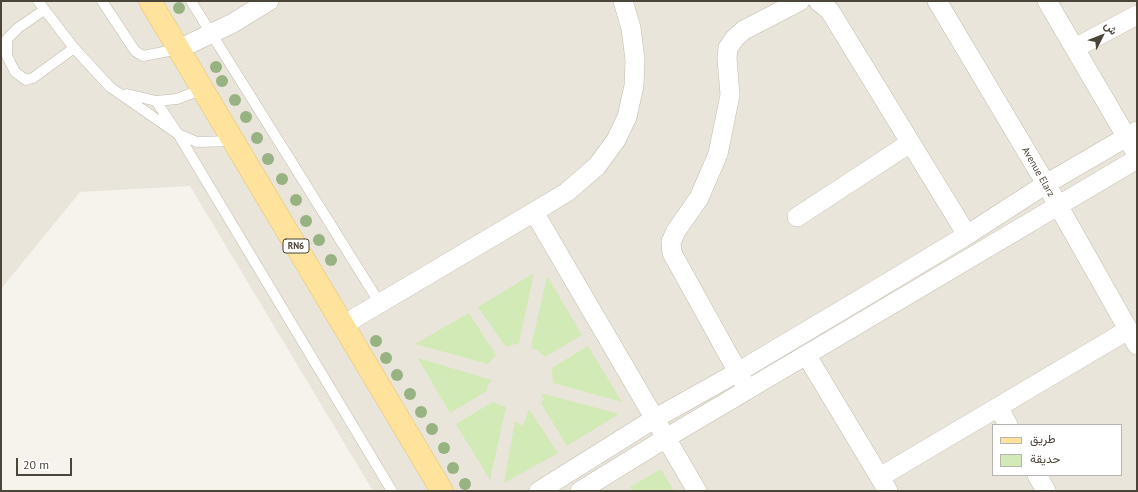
<!DOCTYPE html>
<html>
<head>
<meta charset="utf-8">
<style>
  body { margin:0 }
  #map { position:relative; width:1138px; height:492px; overflow:hidden; background:#f6f3ec; font-family:"PT Sans",Vazirmatn,sans-serif }
  canvas { display:block }
  .frame { position:absolute; inset:0; border:2px solid #4b4439; pointer-events:none }
  .legend { position:absolute; left:992px; top:424px; width:130px; height:52px; box-sizing:border-box; background:#fff; border:1px solid #b7b4b0; margin:0; padding:5px 7px; list-style:none; font-size:12px; color:#4b4439 }
  .legend li { display:flex; align-items:center; gap:8px; height:20px }
  .legend b { width:20px; border:1px solid #b7b4b0 }
  .north { position:absolute; left:1082px; top:16px; width:40px; height:40px; -webkit-text-stroke:3px #fff; paint-order:stroke; rotate:48deg; font-size:11px; font-weight:700; line-height:16px; text-align:center; color:#4b4439 }
  .north::after { content:''; display:block; margin:auto; width:14px; height:18px; background:#4b4439; clip-path:polygon(50% 0,100% 100%,50% 72%,0 100%) }
  .scale { position:absolute; left:16px; top:458px; width:56px; height:18px; box-sizing:border-box; border:2px solid #4b4439; border-top:0; padding-left:5px; font-size:12px; line-height:14px; white-space:nowrap; color:#4b4439; -webkit-text-stroke:3px #fff; paint-order:stroke }
</style>
</head>
<body>
<div id="map">
<canvas width="1138" height="492"></canvas>
<div class="frame"></div>
<ul class="legend">
<li><b style="height:5px;background:#ffe39c"></b>طريق</li>
<li><b style="height:11px;background:#d2eab5"></b>حديقة</li>
</ul>
<div class="north">ش</div>
<div class="scale">20 m</div>
</div>
<script>
const context = document.querySelector('canvas').getContext('2d');
context.lineJoin = 'round';
function fillPath(path, color) {
  context.fillStyle = color;
  context.fill(path, 'evenodd');
}
function toPath(rows) {
  const path = new Path2D();
  for (const r of rows) {
    path.moveTo(r[0], r[1]);
    for (let i = 2; i < r.length; i += 2) path.lineTo(r[i], r[i + 1]);
  }
  return path;
}
function strokePath(path, color, width, dash) {
  context.strokeStyle = color;
  context.lineWidth = width;
  context.lineCap = dash ? 'butt' : 'round';
  context.setLineDash(dash || []);
  context.stroke(path);
}
function write(font, color, halo, rows, align = 'center') {
  context.font = font + ' "PT Sans",sans-serif';
  context.lineWidth = 3.5;
  context.setLineDash([]);
  context.textBaseline = 'middle';
  context.strokeStyle = halo;
  context.fillStyle = color;
  for (const [text, x, y, turn = 0] of rows) {
    context.save();
    context.translate(x, y);
    context.rotate((+turn || 0) * Math.PI / 180);
    context.textAlign = isNaN(turn) ? turn : align;
    if (halo) context.strokeText(text, 0, 0);
    context.fillText(text, 0, 0);
    context.restore();
  }
}
fillPath(toPath([
  [1,1,1137,1,1137,491,373,491,190,186,80,192,1,289],
  [993,425,1121,425,1121,475,993,475]
]), '#eae5da');
fillPath(toPath([
  [534,273,519,343,506,347,478,307],
  [547,276,582,335,545,357,537,350,531,348],
  [469,313,496,355,488,364,415,344],
  [588,346,622,402,553,383,552,368],
  [418,358,492,380,488,385,487,391,450,413],
  [541,393,619,414,567,446,541,403,544,399],
  [493,402,506,407,490,480,456,424],
  [529,409,558,453,504,483,515,421,523,426],
  [661,469,674,491,633,491,630,487]
]), '#d2eab5');
const service = toPath([
  [38,1,74,48,110,87,178,134,197,142,233,141],
  [102,1,135,51,143,56,179,49],
  [191,1,379,302],
  [44,10,18,28,7,39,7,56,15,72,26,80,33,78,74,48],
  [127,94,156,101,177,99,203,89],
  [156,101,178,134,392,491]
]);
const minor = toPath([
  [818,1,830,11,967,235],
  [937,1,1046,184,1137,345],
  [1047,1,1133,148],
  [1075,48,1137,15],
  [179,49,233,23,269,1],
  [534,212,697,491],
  [797,217,910,143],
  [343,325,534,212,567,192,597,166,616,140,627,117,634,86,635,60,631,28,623,1],
  [807,356,888,491],
  [744,383,672,253,671,242,676,231,699,198,718,154,730,95,727,58,728,48,735,38,744,30,800,1],
  [999,408,1008,425],
  [1037,475,1046,491],
  [880,477,1128,330],
  [539,491,654,419,738,372,864,297,967,235,1046,184,1137,131],
  [580,491,666,438,1137,159]
]);
const primary = toPath([
  [150,1,442,491]
]);
strokePath(service, '#c2bbae', 11);
strokePath(minor, '#c2bbae', 20);
strokePath(primary, '#e6c16a', 23);
strokePath(service, '#fff', 10);
strokePath(minor, '#fff', 19);
strokePath(primary, '#ffe39c', 22);
context.fillStyle = '#97b381';
for (const [x, y] of [
  [179,8],
  [216,67],
  [222,81],
  [235,100],
  [246,117],
  [257,138],
  [268,159],
  [282,179],
  [296,200],
  [306,221],
  [319,240],
  [331,260],
  [376,341],
  [386,358],
  [397,375],
  [410,394],
  [421,412],
  [432,429],
  [444,448],
  [453,468],
  [465,484]
]) {
  context.beginPath();
  context.arc(x, y, 6, 0, 2 * Math.PI);
  context.fill();
}
for (const [x, y, w] of [
  [296,246,26]
]) {
  const box = new Path2D();
  box.roundRect(x - w / 2, y - 7, w, 14, 3);
  context.fillStyle = '#fff';
  context.fill(box);
  strokePath(box, '#4b4439', 1);
}
write('bold 9px', '#4b4439', null, [
  ["RN6",296,246]
]);
write('10px', '#4b4439', '#fff', [
  ["Avenue Elarz",1038,172,60]
]);
</script>
</body>
</html>
